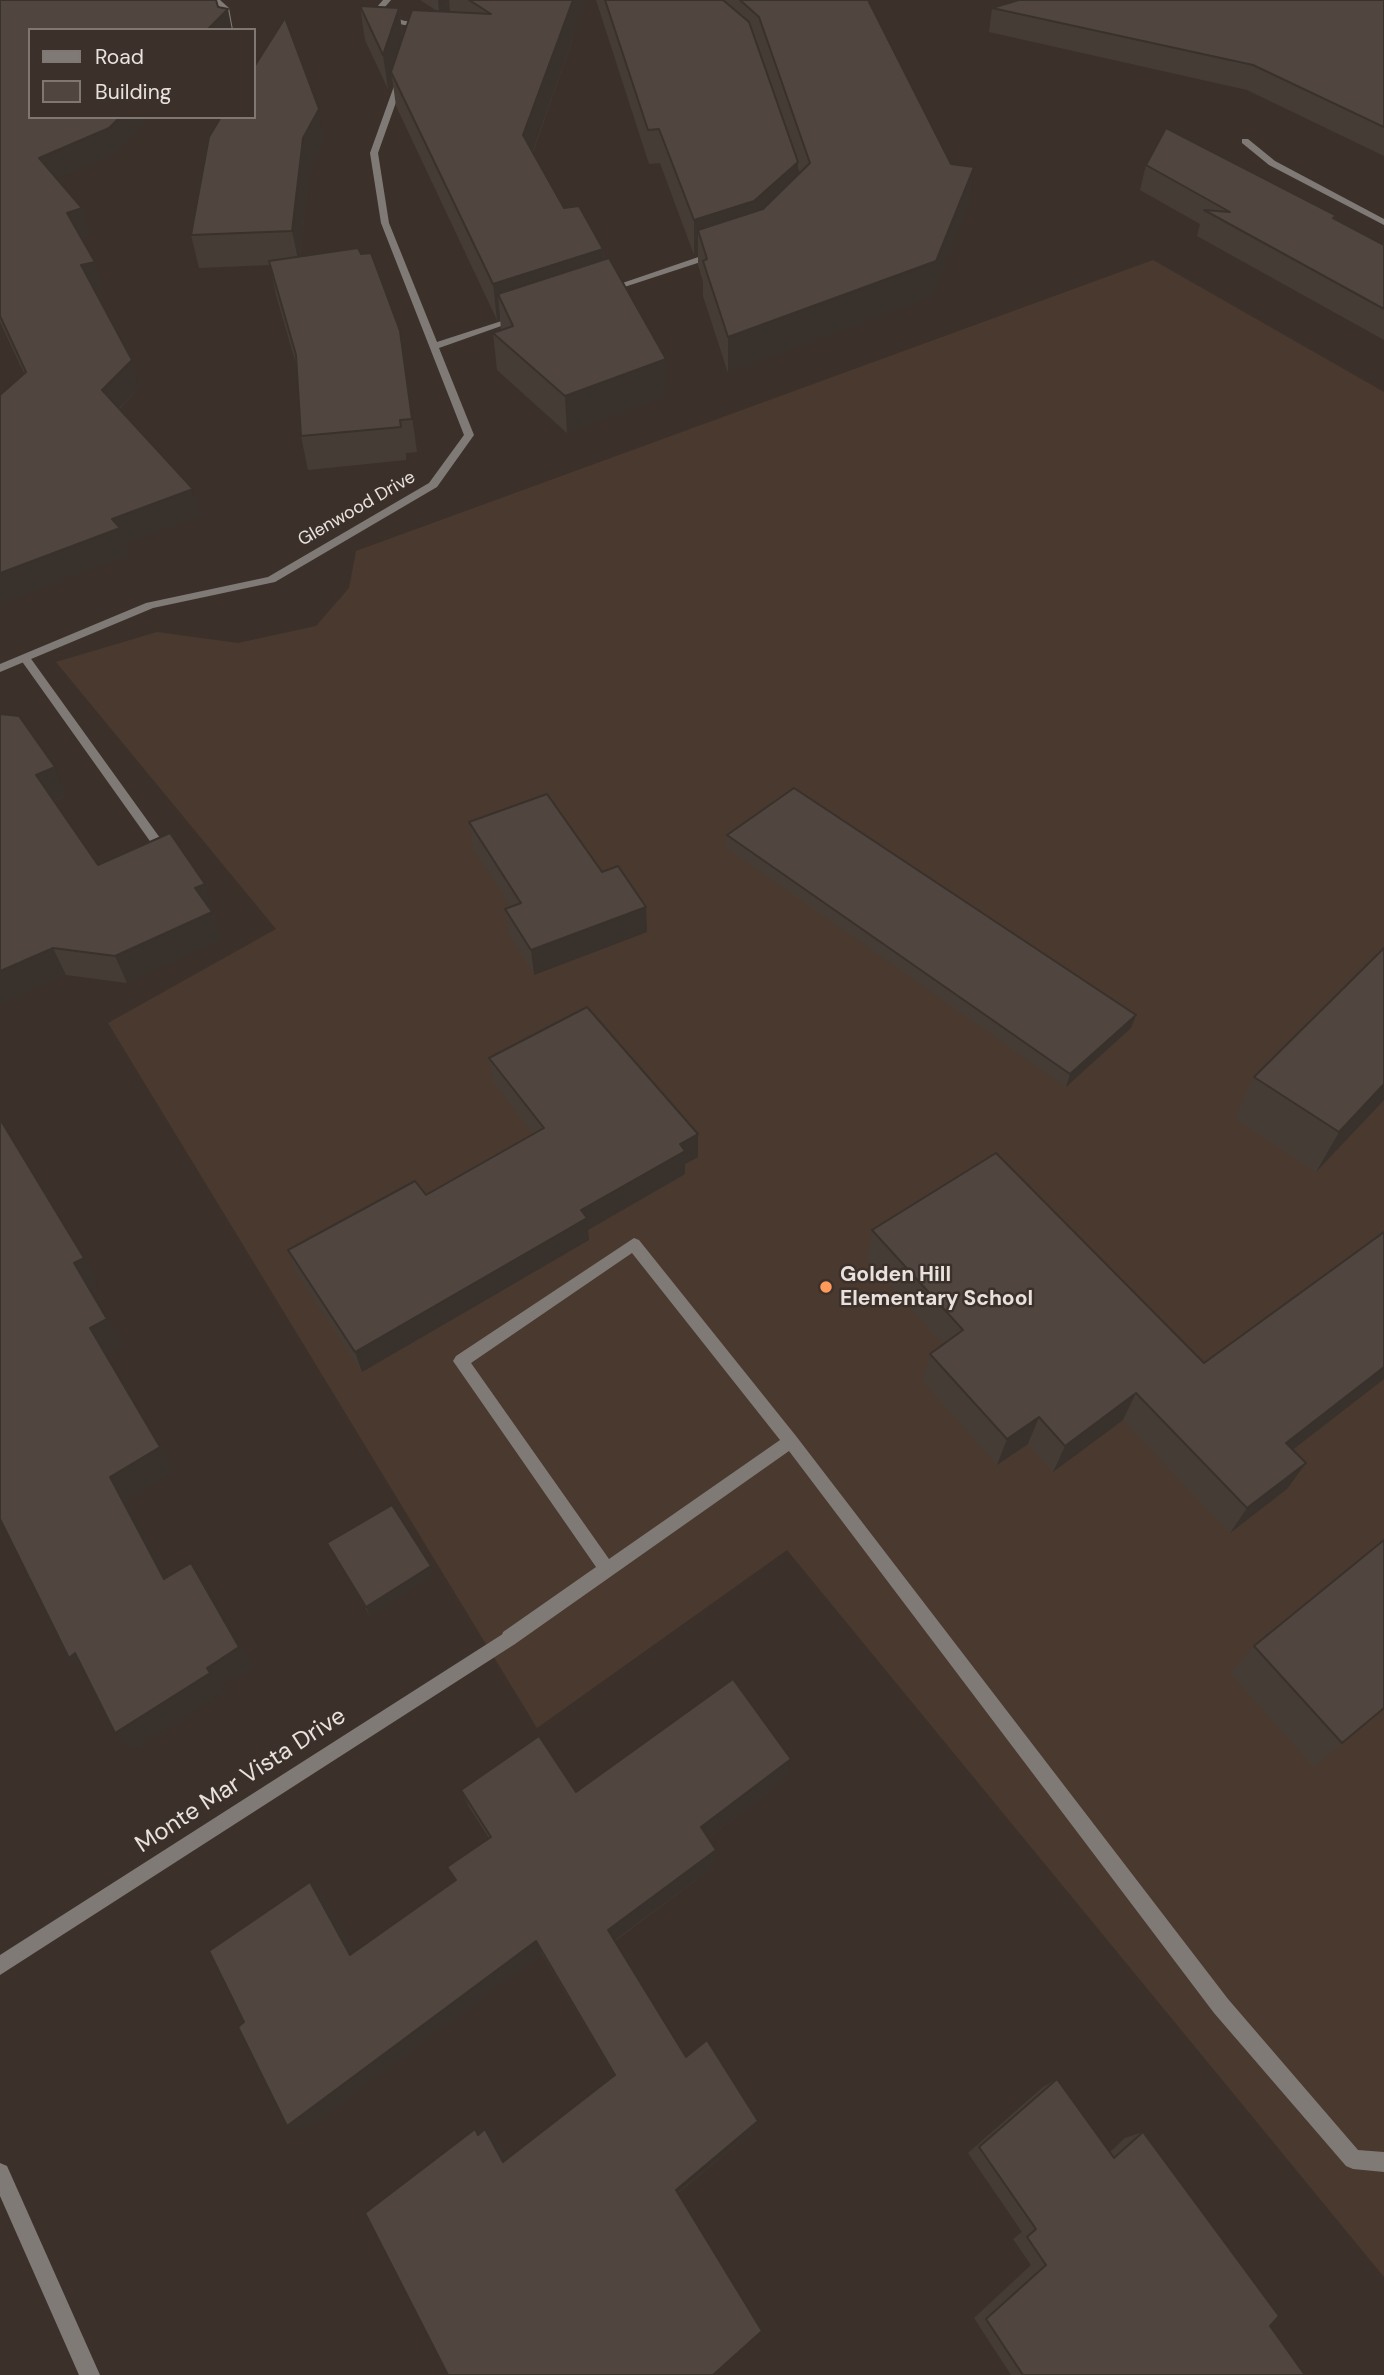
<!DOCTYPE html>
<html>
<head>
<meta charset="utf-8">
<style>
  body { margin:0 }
  #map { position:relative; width:1384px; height:2375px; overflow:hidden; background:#3c312a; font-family:"DM Sans",sans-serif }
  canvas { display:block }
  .legend { position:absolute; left:28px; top:28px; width:228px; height:91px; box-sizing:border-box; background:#3c312a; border:2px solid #817772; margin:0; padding:9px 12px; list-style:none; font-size:21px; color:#e8e1dd }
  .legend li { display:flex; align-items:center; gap:14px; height:35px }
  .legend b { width:35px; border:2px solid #817772 }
</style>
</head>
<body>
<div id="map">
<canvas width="1384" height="2375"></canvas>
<ul class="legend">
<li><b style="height:9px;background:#807a77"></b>Road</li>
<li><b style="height:19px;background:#51463f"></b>Building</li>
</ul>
</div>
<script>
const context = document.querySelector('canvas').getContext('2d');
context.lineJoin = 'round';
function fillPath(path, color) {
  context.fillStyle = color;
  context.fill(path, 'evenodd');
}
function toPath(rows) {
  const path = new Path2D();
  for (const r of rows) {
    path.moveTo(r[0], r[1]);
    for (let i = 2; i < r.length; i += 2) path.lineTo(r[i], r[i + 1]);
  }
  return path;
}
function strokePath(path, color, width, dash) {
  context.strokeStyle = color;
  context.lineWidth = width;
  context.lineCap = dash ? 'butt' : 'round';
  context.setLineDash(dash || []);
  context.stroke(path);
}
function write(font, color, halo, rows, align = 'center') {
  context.font = font + ' "DM Sans",sans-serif';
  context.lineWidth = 5;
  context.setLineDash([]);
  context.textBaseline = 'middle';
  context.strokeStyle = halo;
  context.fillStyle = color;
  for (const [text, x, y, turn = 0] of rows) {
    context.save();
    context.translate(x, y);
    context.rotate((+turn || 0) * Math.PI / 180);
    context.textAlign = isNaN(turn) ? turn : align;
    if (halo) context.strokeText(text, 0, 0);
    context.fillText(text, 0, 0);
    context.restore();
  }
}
fillPath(toPath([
  [1153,260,1384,392,1384,2277,787,1550,537,1728,108,1023,276,929,56,662,157,632,238,643,316,626,349,588,356,551]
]), '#4a392f');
fillPath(toPath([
  [212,0,220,0,229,8,233,30,225,30,222,9,212,0],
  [383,0,391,0,385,7,388,16,405,21,424,21,428,23,424,25,404,25,382,19,377,7,383,0],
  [25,654,29,656,160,838,162,841,160,844,152,844,21,660,20,658,25,654],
  [634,1238,639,1240,796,1436,1228,1999,1358,2150,1384,2152,1384,2172,1353,2169,1346,2166,1214,2013,789,1451,515,1644,509,1646,503,1644,501,1638,503,1632,596,1567,453,1361,456,1356,634,1238],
  [632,1253,780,1440,609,1559,471,1363,632,1253]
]), '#807a77');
fillPath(toPath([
  [398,75,405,77,378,153,389,223,437,342,514,317,521,319,439,348,474,435,437,487,275,582,153,608,0,672,0,664,146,603,268,577,429,483,464,435,381,223,370,153,398,75],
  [1242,139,1248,139,1275,161,1384,219,1384,225,1269,165,1242,143,1242,139],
  [716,251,720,254,719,256,609,292,602,290,716,251],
  [509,1630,515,1632,517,1638,515,1644,0,1975,0,1955,509,1630],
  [0,2163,7,2166,100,2375,79,2375,0,2196,0,2163]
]), '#807a77');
fillPath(toPath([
  [0,0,116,153,57,179,90,234,81,237,95,262,103,288,94,290,140,387,119,409,201,516,125,544,129,555,0,604,0,395,24,373,0,322],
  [420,0,446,0,447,9,441,11,450,12,449,0,586,0,533,152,564,208,603,249,604,260,667,396,567,433,497,370,493,333,501,330,500,318,497,320,396,106,392,77,388,89,365,40,360,6,399,8,403,38,437,11],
  [596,0,868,0,970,202,932,297,728,373,703,296,703,282,698,265,698,254,694,255,660,163,649,164],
  [797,166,800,173,797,176],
  [1384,0,1384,156,1247,90,989,32,992,8],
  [324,142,309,171,300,257,361,254,400,331,417,452,406,453,406,460,308,470,301,436,297,367,276,295,270,265,199,268,191,235],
  [1146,165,1337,216,1336,220,1384,245,1384,340,1197,236,1200,224,1140,190],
  [0,714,67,795,54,801,98,865,214,912,212,912,222,939,127,983,66,975,0,1004],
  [469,822,602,872,647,932,534,975,509,934,505,909,511,907,473,848],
  [727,835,1131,1028,1066,1087,727,848],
  [1384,948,1384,1100,1316,1172,1235,1118,1254,1077],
  [489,1058,698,1134,698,1157,685,1164,685,1174,588,1230,589,1240,362,1372,296,1272,288,1250,426,1195,533,1134,493,1081],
  [872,1230,1204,1363,1384,1232,1384,1379,1293,1450,1287,1489,1230,1533,1123,1420,1053,1472,1028,1444,997,1465,923,1381,930,1354,943,1344,867,1260],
  [327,1543,434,1575,370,1616],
  [1254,1646,1342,1743,1314,1767,1230,1673],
  [788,1777,708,1838,716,1865,615,1941,686,2057,758,2121,756,2128,678,2193,713,2375,480,2133,485,2129,494,2135,507,2159,614,2075,542,1954,303,2132,287,2126,244,2022,310,1882,324,1897,354,1952,455,1881,447,1867,489,1838,469,1807,461,1790,576,1792],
  [1057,2079,1110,2152,1125,2138,1143,2132,1270,2326,1305,2375,1011,2375,974,2318,1031,2265,1013,2239,1022,2232,968,2153,1043,2087]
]), '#463c36');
fillPath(toPath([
  [438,0,446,0,447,9,439,12],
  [573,0,586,0,526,170,523,135],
  [399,8,403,42,391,72,392,77,388,89,383,55],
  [228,9,232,30,207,30],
  [319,109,324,142,309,171,299,264,292,231,303,138],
  [120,117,151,117,116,153,47,184,39,158],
  [798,162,796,196,705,251,698,230,698,254,694,255,694,220],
  [974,167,970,202,932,297,728,373,728,337],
  [82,208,90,234,75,239,67,213],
  [603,249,605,284,498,294,500,318,497,320,493,284],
  [95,262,103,288,89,291,81,265],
  [666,359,667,396,567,433,565,396],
  [132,360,140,387,110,417,102,390],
  [193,489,201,516,125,544,129,555,0,604,0,573,112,519],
  [55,767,67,795,48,803,36,775],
  [205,884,214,912,212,912,222,939,127,983,115,956,195,888],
  [646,907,647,932,534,975,531,950],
  [53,948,66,975,0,1004,0,971],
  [1136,1015,1131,1028,1066,1087,1070,1074],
  [1384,1084,1384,1100,1316,1172,1339,1132],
  [698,1134,698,1157,685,1164,685,1174,588,1230,589,1240,362,1372,355,1352,581,1210,680,1144],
  [84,1258,100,1285,91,1290,123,1345,107,1354,175,1471,126,1500,180,1600,164,1579,110,1477,90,1328,74,1263],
  [1384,1367,1384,1379,1268,1469,1286,1443],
  [1136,1393,1123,1420,1053,1472,1065,1446],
  [1039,1417,1028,1444,997,1465,1007,1439],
  [1306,1463,1287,1489,1230,1533,1247,1508],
  [191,1563,206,1584,253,1667,222,1686,225,1691,133,1751,115,1733,207,1668],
  [431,1566,434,1575,370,1616,366,1607],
  [75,1653,88,1677,69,1658],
  [791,1759,788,1777,701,1843,701,1827],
  [716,1850,716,1865,611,1943,608,1930],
  [310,1882,324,1897,363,1967,350,1955],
  [536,1941,542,1954,303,2132,287,2126],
  [758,2121,756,2128,677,2193,676,2190],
  [485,2129,494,2135,511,2166,503,2162]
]), '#39312c');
const building = toPath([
  [0,0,216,0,218,7,228,9,207,30,30,30,30,117,120,117,109,128,39,158,82,208,67,213,95,262,81,265,132,360,102,390,193,489,112,519,120,528,0,573,0,395,26,372,0,316,0,0],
  [469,0,573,0,523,135,564,208,579,206,603,249,493,284,391,72,412,10,491,14,469,0],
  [605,0,723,0,749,22,798,162,754,201,694,220,659,129,648,130,605,0],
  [740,0,868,0,951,164,974,167,936,261,728,337,703,261,707,259,698,230,763,209,810,163,759,17,740,0],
  [1019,0,1384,0,1384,127,1253,65,992,8,1019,0],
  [360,6,399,8,383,55,360,6],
  [285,18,319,109,303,138,292,231,191,235,209,137,221,117,254,117,254,67,285,18],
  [1166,128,1337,216,1333,218,1384,245,1384,309,1204,210,1230,212,1146,165,1166,128],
  [358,248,361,254,371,253,400,331,412,419,400,420,401,427,301,436,296,355,269,261,358,248],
  [609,258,666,359,565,396,493,333,513,326,498,294,609,258],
  [0,714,19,716,55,767,36,775,98,865,170,833,205,884,195,888,212,912,115,956,53,948,0,971,0,714],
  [794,788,1136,1015,1070,1074,727,835,794,788],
  [547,794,602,872,618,866,646,907,531,950,505,909,521,903,469,822,547,794],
  [1384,948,1384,1084,1339,1132,1254,1077,1384,948],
  [587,1007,698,1134,680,1144,685,1151,581,1210,587,1218,355,1352,288,1250,415,1181,426,1195,544,1128,489,1058,587,1007],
  [0,1119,84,1258,74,1263,107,1319,90,1328,160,1447,110,1477,164,1579,191,1563,239,1647,207,1668,210,1673,115,1733,75,1653,69,1658,0,1519,0,1119],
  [996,1153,1204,1363,1384,1232,1384,1367,1286,1443,1306,1463,1247,1508,1136,1393,1065,1446,1039,1417,1007,1439,930,1354,963,1330,872,1230,996,1153],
  [392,1505,431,1566,366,1607,327,1543,392,1505],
  [1384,1540,1384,1708,1342,1743,1254,1646,1384,1540],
  [733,1679,791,1759,701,1827,716,1850,608,1930,686,2057,707,2040,758,2121,676,2190,762,2331,713,2375,448,2375,365,2213,475,2129,478,2135,485,2129,503,2162,615,2075,536,1941,287,2126,238,2027,244,2022,209,1951,310,1882,350,1955,456,1880,447,1867,491,1837,461,1790,539,1736,576,1792,733,1679],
  [1057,2079,1114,2158,1143,2132,1279,2316,1270,2326,1305,2375,1023,2375,986,2319,1046,2265,1027,2237,1036,2229,979,2147,1057,2079]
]);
fillPath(building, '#51463f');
strokePath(building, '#39312c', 2);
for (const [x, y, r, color] of [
  [826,1287,7,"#ff9b5a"]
]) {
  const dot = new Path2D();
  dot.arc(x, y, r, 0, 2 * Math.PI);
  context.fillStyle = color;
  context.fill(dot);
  strokePath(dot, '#3c312a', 2.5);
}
write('18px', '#e8e1dd', '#3c312a', [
  ["Glenwood Drive",357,509,-30]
]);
write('bold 21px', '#e8e1dd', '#3c312a', [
  ["Golden Hill",840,1275],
  ["Elementary School",840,1299]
], 'left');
write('24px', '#e8e1dd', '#3c312a', [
  ["Monte Mar Vista Drive",241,1781,-33]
]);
</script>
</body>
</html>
